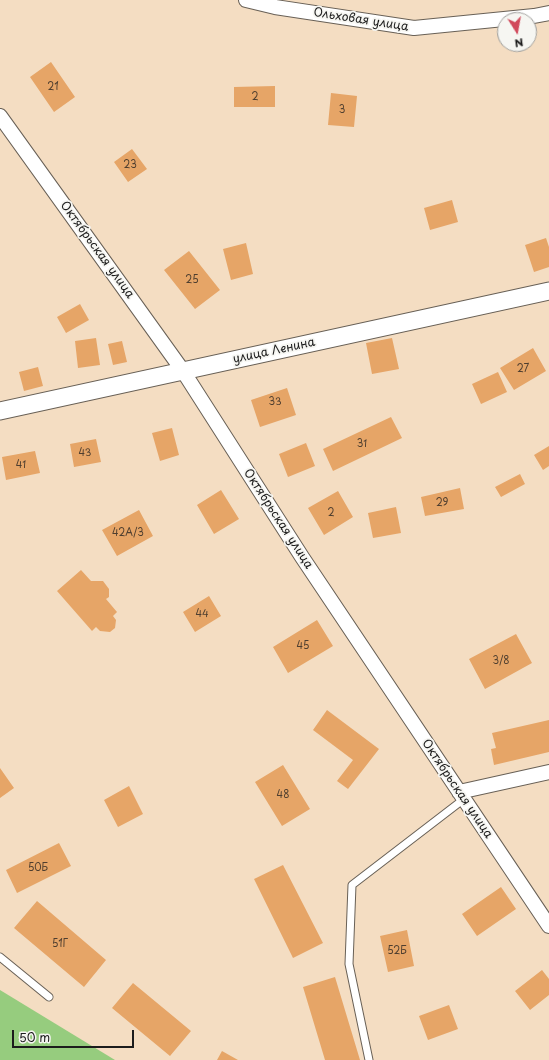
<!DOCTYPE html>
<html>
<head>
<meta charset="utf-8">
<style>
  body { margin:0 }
  #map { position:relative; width:549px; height:1060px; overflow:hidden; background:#f4ddc2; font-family:"Playpen Sans",sans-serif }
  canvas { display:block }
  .north { position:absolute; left:497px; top:12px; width:40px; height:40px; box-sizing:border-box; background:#f6f6f2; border:1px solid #9f9f9c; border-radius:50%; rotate:169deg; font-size:11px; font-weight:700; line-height:16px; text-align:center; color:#1c1c1c }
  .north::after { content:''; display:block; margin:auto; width:14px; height:18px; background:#d1495b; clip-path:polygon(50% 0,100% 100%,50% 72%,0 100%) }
  .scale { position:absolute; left:12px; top:1030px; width:122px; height:18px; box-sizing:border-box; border:2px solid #1c1c1c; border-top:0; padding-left:5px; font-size:12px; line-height:14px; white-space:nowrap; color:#1c1c1c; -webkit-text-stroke:3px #f6f6f2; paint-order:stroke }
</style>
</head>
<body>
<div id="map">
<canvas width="549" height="1060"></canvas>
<div class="north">N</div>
<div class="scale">50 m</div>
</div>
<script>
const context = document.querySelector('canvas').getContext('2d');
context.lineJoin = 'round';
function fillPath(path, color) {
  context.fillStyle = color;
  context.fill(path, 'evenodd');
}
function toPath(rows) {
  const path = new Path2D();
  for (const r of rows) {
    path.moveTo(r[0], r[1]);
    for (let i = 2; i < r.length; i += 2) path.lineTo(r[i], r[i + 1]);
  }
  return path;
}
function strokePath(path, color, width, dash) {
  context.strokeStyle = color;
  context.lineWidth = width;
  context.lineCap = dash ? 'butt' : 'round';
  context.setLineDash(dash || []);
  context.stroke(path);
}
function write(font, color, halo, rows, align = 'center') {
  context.font = font + ' "Playpen Sans",sans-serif';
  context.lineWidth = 3.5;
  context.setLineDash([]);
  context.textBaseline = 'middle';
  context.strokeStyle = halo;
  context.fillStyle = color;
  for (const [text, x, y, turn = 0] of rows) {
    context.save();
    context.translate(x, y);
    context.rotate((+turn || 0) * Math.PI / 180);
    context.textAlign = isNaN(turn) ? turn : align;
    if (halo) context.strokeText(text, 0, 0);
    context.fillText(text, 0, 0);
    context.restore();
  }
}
fillPath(toPath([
  [0,990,115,1060,0,1060]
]), '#96cc7e');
fillPath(toPath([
  [51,62,75,97,54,112,30,77],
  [275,86,275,107,234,107,234,87],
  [331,93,357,96,354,127,328,125],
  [132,149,147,169,128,182,114,162],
  [452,200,458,222,430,230,424,208],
  [546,238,549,247,549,267,534,272,525,245],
  [246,243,253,274,231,280,223,249],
  [189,251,220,290,195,309,164,270],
  [80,304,89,320,66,333,57,317],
  [96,338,100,365,78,368,75,341],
  [392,338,399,369,372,374,366,343],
  [122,341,127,362,113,365,108,344],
  [533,348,546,371,514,390,500,368],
  [38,367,43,386,24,391,19,372],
  [498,372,507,392,481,404,472,384],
  [287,388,296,415,260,427,251,400],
  [391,417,402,438,333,471,323,449],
  [172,428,179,455,160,461,152,433],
  [96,439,101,462,74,467,70,444],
  [306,443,315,466,288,477,279,454],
  [549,446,549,466,543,470,534,455],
  [35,451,40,473,6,480,2,457],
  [520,474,525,484,501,497,495,487],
  [460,488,464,509,425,516,421,497],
  [221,490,239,519,214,534,197,505],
  [338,491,353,517,324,535,308,508],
  [396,507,401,533,373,538,368,513],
  [139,510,153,536,117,556,102,530],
  [81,570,91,581,103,581,109,589,109,597,106,599,117,612,113,616,116,620,115,628,110,632,100,631,96,627,92,631,57,591],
  [209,596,221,616,195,632,183,612],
  [317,620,333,646,288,673,273,647],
  [516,634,532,663,485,689,469,659],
  [327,710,379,749,348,789,337,781,353,760,313,730],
  [549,720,549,752,494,765,491,749,496,748,492,733],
  [283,765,310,809,282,826,255,782],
  [0,768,14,788,0,798],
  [129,786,143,814,118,827,104,800],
  [59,843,71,866,17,893,6,870],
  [283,865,323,943,293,958,254,879],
  [501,887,516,909,477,936,462,914],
  [37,901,106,960,84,987,14,928],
  [407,930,414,966,388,972,380,936],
  [542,970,549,979,549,995,530,1010,515,991],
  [335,977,360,1060,325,1060,303,987],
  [133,983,191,1031,170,1056,112,1008],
  [449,1005,458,1029,428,1040,419,1016],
  [222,1051,238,1060,217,1060]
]), '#e6a567');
const service = toPath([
  [0,957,49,997],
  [369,1060,349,964,352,885,464,799]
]);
const minor = toPath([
  [246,0,275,7,414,28,534,16,549,13],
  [0,116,183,371,302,557,549,926],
  [459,792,549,772]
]);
const tertiary = toPath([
  [0,411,549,291]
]);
strokePath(service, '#686056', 9);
strokePath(minor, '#686056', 16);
strokePath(tertiary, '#686056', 19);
strokePath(service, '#fff', 7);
strokePath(minor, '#fff', 14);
strokePath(tertiary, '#fff', 17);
write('10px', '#4e3e2f', null, [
  ["21",53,87],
  ["2",255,97],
  ["3",342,110],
  ["23",130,165],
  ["25",192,280],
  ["27",523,369],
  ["33",275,402],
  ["31",362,444],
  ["43",85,453],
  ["41",21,465],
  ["29",442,503],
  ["2",331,513],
  ["42А/3",128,533],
  ["44",202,614],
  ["45",303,646],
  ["3/8",501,661],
  ["48",283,795],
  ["50Б",38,868],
  ["51Г",60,944],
  ["52Б",397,951]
]);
write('12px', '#1c1c1c', '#f6f6f2', [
  ["Ольховая улица",361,20,9],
  ["Октябрьская улица",97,250,54],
  ["улица Ленина",274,351,-12],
  ["Октябрьская улица",278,519,57],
  ["Октябрьская улица",457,789,56]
]);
</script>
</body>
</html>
